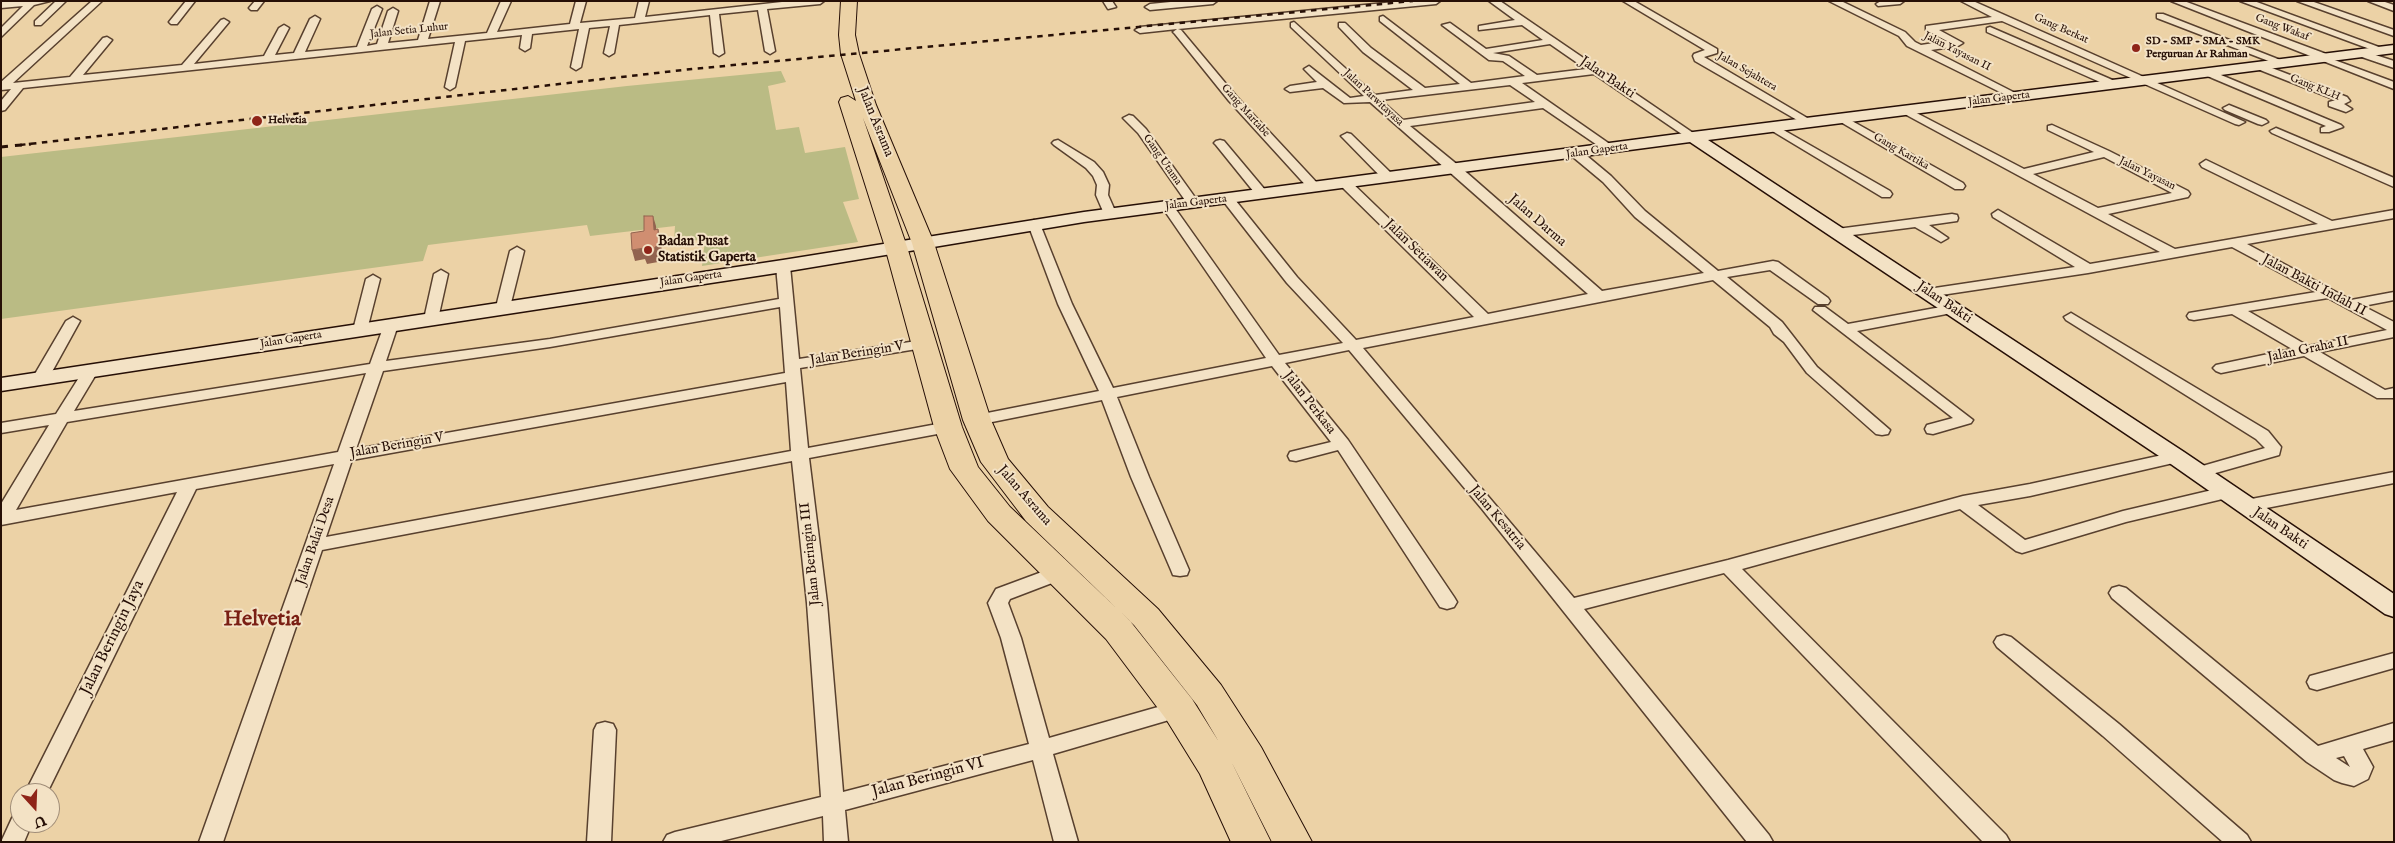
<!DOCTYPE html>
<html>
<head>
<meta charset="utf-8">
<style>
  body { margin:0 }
  #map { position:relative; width:2395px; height:843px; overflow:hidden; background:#ecd2a6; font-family:"IM FELL English",serif }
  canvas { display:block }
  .frame { position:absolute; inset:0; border:2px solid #260f06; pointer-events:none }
  .north { position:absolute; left:10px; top:783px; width:50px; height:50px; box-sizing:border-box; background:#f3e2c5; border:1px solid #a18e79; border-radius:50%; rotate:160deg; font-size:14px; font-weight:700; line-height:20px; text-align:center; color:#260f06 }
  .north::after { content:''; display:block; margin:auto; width:18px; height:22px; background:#8f2418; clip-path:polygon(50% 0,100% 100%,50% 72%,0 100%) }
</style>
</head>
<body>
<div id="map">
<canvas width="2395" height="843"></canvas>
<div class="frame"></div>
<div class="north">U</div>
</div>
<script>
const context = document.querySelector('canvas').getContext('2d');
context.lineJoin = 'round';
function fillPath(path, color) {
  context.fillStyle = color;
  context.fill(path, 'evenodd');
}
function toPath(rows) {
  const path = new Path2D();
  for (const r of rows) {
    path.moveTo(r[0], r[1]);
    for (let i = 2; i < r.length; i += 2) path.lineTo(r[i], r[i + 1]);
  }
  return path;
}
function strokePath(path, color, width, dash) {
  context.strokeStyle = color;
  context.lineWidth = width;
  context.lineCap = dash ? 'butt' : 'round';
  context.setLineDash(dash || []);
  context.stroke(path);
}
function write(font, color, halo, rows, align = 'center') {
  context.font = font + ' "IM FELL English",serif';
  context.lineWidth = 4;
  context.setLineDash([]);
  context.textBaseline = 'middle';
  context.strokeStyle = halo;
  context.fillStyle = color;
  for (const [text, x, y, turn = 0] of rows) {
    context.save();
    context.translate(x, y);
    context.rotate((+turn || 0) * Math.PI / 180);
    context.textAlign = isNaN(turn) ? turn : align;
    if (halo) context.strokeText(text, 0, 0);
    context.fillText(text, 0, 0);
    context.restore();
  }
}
fillPath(toPath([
  [781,71,786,82,768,86,776,130,799,127,805,153,845,147,859,199,843,202,858,242,702,266,705,240,674,241,675,226,590,236,587,225,428,245,423,261,1,319,1,157,627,86]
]), '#babb84');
const street = toPath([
  [50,1,34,5,1,37,1,28,23,6,1,8,1,2,50,1],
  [56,1,66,1,41,25,35,25,35,21,56,1],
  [92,1,102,1,13,83,70,77,103,38,107,37,112,40,83,75,182,65,221,20,224,19,229,22,194,64,264,56,279,28,284,25,289,28,275,55,294,53,310,19,315,16,320,19,305,52,357,47,372,9,377,6,382,9,367,46,377,44,388,11,393,8,398,11,388,43,418,40,430,1,440,1,428,39,487,33,501,1,511,1,497,32,570,24,576,1,586,1,580,23,635,18,639,1,649,1,645,17,791,1,824,1,820,4,767,9,775,51,770,54,765,51,758,10,719,14,724,53,719,56,714,53,710,15,619,25,614,53,609,56,604,53,610,26,589,28,581,67,576,70,571,67,579,29,532,34,530,48,525,51,520,48,522,35,465,41,455,87,450,90,445,87,455,42,23,88,5,110,1,111,1,101,11,89,1,90,1,82,92,1],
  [186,1,195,1,177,24,171,24,169,22,186,1],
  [255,1,264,1,257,10,251,10,249,8,255,1],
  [1103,1,1112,1,1116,7,1108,9,1103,1],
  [1181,1,1217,1,1213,4,1150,10,1145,7,1150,4,1181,1],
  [1405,1,1440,1,1436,4,1178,29,1181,30,1237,97,1318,184,1320,187,1318,190,1314,191,1310,190,1229,101,1175,34,1173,32,1177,29,1140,33,1135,30,1140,27,1405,1],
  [1489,1,1500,1,1699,137,1697,139,1689,139,1594,74,1522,83,1614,147,1616,149,1614,151,1606,151,1543,108,1410,126,1459,166,1602,291,1704,273,1635,217,1603,182,1573,157,1571,154,1573,151,1577,150,1581,151,1611,176,1645,211,1718,271,1773,261,1778,262,1828,298,1830,301,1828,304,1818,304,1770,270,1727,277,1782,322,1817,367,1890,430,1888,434,1882,435,1876,434,1807,373,1784,342,1774,334,1770,327,1713,280,1363,348,1574,598,1728,560,1963,496,2030,484,2176,452,2182,453,2184,457,2182,461,2030,496,1978,505,2025,540,2123,511,2225,487,2231,489,2234,493,2231,497,2126,522,2022,553,2016,551,1960,509,1742,569,2006,835,2010,842,1983,842,1724,573,1584,609,1769,835,1773,842,1747,842,1482,509,1349,350,1285,363,1348,440,1454,597,1457,602,1454,607,1447,609,1440,607,1338,450,1296,461,1290,460,1288,456,1290,452,1331,442,1272,366,1117,397,1149,477,1189,570,1187,575,1180,576,1173,575,1171,570,1131,477,1102,400,977,425,971,423,969,420,971,417,977,415,1099,391,1058,304,1028,224,1034,220,1040,224,1072,304,1113,388,1266,358,1162,207,1168,203,1172,204,1279,355,1343,343,1287,283,1224,202,1222,199,1224,196,1232,196,1297,277,1356,340,1474,317,1341,186,1339,183,1341,180,1345,179,1349,180,1488,314,1588,294,1370,102,1344,103,1323,88,1290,92,1285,89,1290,86,1317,82,1304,69,1309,66,1350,98,1364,96,1291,27,1291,23,1294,22,1375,95,1413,90,1363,52,1339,27,1339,23,1345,23,1371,48,1425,88,1460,84,1380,21,1380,17,1383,16,1471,83,1525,76,1503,61,1489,60,1442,25,1450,23,1486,49,1543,40,1522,25,1479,30,1479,26,1515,20,1489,1],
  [1550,44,1586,69,1537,75,1509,56,1493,53,1550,44],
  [1510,85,1535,102,1403,120,1381,100,1510,85],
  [1623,1,1634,1,1717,49,1717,53,1704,57,1814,122,1808,125,1804,124,1695,61,1693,56,1694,54,1705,50,1623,1],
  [1829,1,1841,1,1905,32,1915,42,1921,45,1947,41,1926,30,1926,26,1992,17,1961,1,1973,1,2245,122,2239,125,2235,124,2002,21,1939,30,1963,43,1958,46,1931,50,2023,97,2022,99,2014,99,1907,46,1899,36,1829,1],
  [1881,1,1904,1,1900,4,1878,6,1876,4,1881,1],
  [2171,1,2184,1,2329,55,2329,58,2394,82,2394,89,2171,1],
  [2240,1,2254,1,2387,50,2386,52,2378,52,2240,1],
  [2297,1,2311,1,2394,30,2394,36,2297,1],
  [2368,1,2382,1,2394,5,2394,11,2368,1],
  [2157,14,2163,14,2288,63,2283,66,2279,65,2157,18,2157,14],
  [1990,27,2117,82,2118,84,2113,87,2109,86,1987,32,1987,28,1990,27],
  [2363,51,2394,61,2394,68,2359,56,2359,52,2363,51],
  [2259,63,2347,97,2350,101,2344,104,2352,109,2346,112,2329,106,2329,102,2336,100,2255,68,2254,66,2259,63],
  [2209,70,2341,125,2343,127,2329,132,2321,132,2321,128,2326,126,2205,75,2205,71,2209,70],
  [2229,105,2266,120,2268,122,2262,125,2258,124,2225,110,2223,108,2229,105],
  [1905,107,2024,169,2094,152,2048,130,2048,126,2052,125,2109,151,2188,191,2190,194,2188,197,2108,214,2175,249,2318,224,2202,167,2200,164,2206,160,2332,221,2394,210,2394,218,2247,244,2351,300,2394,292,2394,300,2363,306,2394,322,2394,337,2320,352,2385,390,2394,388,2394,398,2377,398,2304,356,2221,373,2216,371,2213,368,2216,365,2292,349,2232,314,2194,320,2189,319,2187,316,2189,313,2316,292,2232,247,2088,273,1928,297,1923,296,1921,293,1928,289,2075,267,1993,217,1992,214,1998,210,2090,264,2160,252,1901,112,1899,110,1905,107],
  [2104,157,2172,193,2098,208,2033,174,2104,157],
  [2328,298,2387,330,2308,346,2248,311,2328,298],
  [1129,115,1133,116,1146,129,1199,203,1197,206,1189,206,1138,133,1123,118,1129,115],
  [1843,116,1963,183,1965,186,1963,189,1955,189,1839,121,1837,119,1843,116],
  [1773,124,1890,191,1892,194,1890,197,1882,197,1769,129,1767,127,1773,124],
  [2276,128,2394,178,2394,187,2272,133,2270,131,2276,128],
  [1347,133,1351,134,1392,174,1394,177,1392,180,1384,180,1343,138,1341,136,1347,133],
  [1058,140,1094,162,1103,172,1109,185,1108,195,1116,213,1115,216,1105,216,1096,195,1097,185,1093,176,1086,168,1054,145,1052,143,1054,141,1058,140],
  [1220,140,1224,141,1266,191,1268,194,1266,197,1258,197,1216,145,1214,143,1216,141,1220,140],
  [1952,214,1957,215,1958,218,1957,221,1929,225,1948,238,1941,242,1915,227,1837,237,1830,233,1837,229,1952,214],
  [517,247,524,251,510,307,503,311,498,310,496,307,510,251,517,247],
  [783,262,790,266,799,359,923,340,930,344,923,348,800,368,808,448,948,422,954,424,956,427,954,430,948,432,809,458,827,603,843,792,1029,744,1001,638,988,603,996,589,1058,566,1065,568,1067,573,1065,578,1010,599,1008,603,1021,638,1049,738,1179,701,1186,703,1190,709,1186,715,1053,754,1078,842,1054,842,1033,760,845,810,848,842,824,842,823,816,717,842,663,842,667,835,675,832,821,797,807,603,792,461,322,550,223,842,199,842,334,464,196,489,47,793,25,793,177,492,1,525,1,504,49,425,1,433,1,423,56,414,85,368,90,366,98,371,74,411,370,364,384,325,391,321,398,325,386,361,550,339,779,299,776,266,783,262],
  [780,307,785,373,356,449,383,371,550,347,780,307],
  [366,373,338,452,16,510,67,422,366,373],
  [786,382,791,451,326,537,352,460,786,382],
  [441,270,448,274,438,319,431,323,424,319,434,274,441,270],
  [373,275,380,279,367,330,365,333,355,333,353,330,366,279,373,275],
  [1952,305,1957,306,1959,309,1957,312,1857,331,1973,420,1971,423,1933,434,1927,433,1925,429,1927,425,1953,418,1813,310,1815,307,1825,307,1848,324,1952,305],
  [2071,313,2268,431,2281,447,2279,455,2198,478,2192,477,2189,473,2192,469,2265,448,2256,439,2066,320,2064,317,2071,313],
  [73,317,80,321,48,379,45,382,35,382,32,379,66,321,73,317],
  [2394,472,2394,483,2246,512,2240,510,2237,506,2240,502,2246,500,2394,472],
  [2119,586,2126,588,2318,746,2394,723,2394,740,2363,749,2373,767,2368,779,2354,786,2342,783,2334,780,2307,762,2112,598,2109,593,2112,588,2119,586],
  [2344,756,2350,767,2336,758,2344,756],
  [2004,635,2011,637,2119,724,2247,835,2251,842,2223,842,2103,736,1997,647,1994,642,1997,637,2004,635],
  [2394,653,2394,668,2317,690,2310,688,2307,682,2310,676,2394,653],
  [605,722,613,724,616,730,611,842,587,842,594,730,597,724,605,722],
  [20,814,20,823,32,823,24,842,1,842,13,816,20,814]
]);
const secondary = toPath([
  [2394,45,2394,53,1708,140,2184,452,2394,594,2394,617,2385,614,2168,462,1690,142,1084,222,783,272,1,391,1,378,783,260,1084,212,1693,132,2394,45]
]);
const highway = toPath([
  [841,1,857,1,855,35,859,54,876,105,934,243,991,420,1008,459,1048,507,1158,609,1221,685,1261,747,1312,842,1272,842,1232,763,1271,842,1231,842,1200,774,1166,719,1106,639,988,521,950,469,934,427,885,247,839,102,841,98,848,96,856,101,841,54,839,35,841,1],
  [863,118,912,243,963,420,981,462,1026,521,1134,625,1197,705,1219,742,1192,699,1130,621,1010,507,978,467,962,427,907,247,863,118]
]);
strokePath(street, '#58402e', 3);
strokePath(secondary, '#260f06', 3);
strokePath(highway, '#260f06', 2);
fillPath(street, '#f3e2c5');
fillPath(secondary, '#f3e2c5');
fillPath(highway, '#ecd2a6');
strokePath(toPath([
  [20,145,692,69,1413,1]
]), '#260f06', 2.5, [5.5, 5.5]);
strokePath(toPath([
  [1,147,31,144]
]), '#260f06', 3, [7, 7]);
fillPath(toPath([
  [653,216,656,226,657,240,654,230],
  [658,229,661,239,662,256,658,257,658,262,647,264,645,259,635,261,632,250,655,247]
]), '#92634f');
const building = toPath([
  [644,216,653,216,654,230,658,229,659,246,655,247,655,251,644,253,644,248,632,250,631,233,644,231,644,216]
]);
fillPath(building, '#d08e71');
strokePath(building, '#92634f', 1);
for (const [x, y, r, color] of [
  [2136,48,5,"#8f2418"],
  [257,121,6,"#8f2418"],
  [648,250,5,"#8f2418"]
]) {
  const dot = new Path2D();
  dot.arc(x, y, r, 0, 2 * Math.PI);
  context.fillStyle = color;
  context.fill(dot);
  strokePath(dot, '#f3e2c5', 2);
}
write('11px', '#260f06', '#f3e2c5', [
  ["Gang Wakaf",2282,28,21],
  ["Gang Berkat",2061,29,24],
  ["Jalan Setia Luhur",409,31,-6],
  ["Jalan Yayasan II",1957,52,27],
  ["Jalan Sejahtera",1747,72,30],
  ["Gang KLH",2315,88,22],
  ["Jalan Parwitayasa",1373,98,43],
  ["Jalan Gaperta",1999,99,-7],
  ["Gang Martabe",1245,111,48],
  ["Jalan Gaperta",1597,151,-8],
  ["Gang Kartika",1901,152,30],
  ["Gang Utama",1162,160,55],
  ["Jalan Yayasan",2147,174,26],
  ["Jalan Gaperta",1196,203,-7],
  ["Jalan Gaperta",691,279,-8],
  ["Jalan Gaperta",291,340,-9]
]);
write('bold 11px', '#260f06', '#f3e2c5', [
  ["SD - SMP - SMA - SMK",2146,42],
  ["Perguruan Ar Rahman",2146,55],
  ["Helvetia",268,121]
], 'left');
write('14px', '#260f06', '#f3e2c5', [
  ["Jalan Bakti",1607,78,34],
  ["Jalan Asrama",875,122,68],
  ["Jalan Darma",1537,221,41],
  ["Jalan Setiawan",1416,251,44],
  ["Jalan Bakti Indah II",2314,286,28],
  ["Jalan Bakti",1944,303,34],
  ["Jalan Graha II",2308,350,-12],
  ["Jalan Beringin V",857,354,-9],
  ["Jalan Perkasa",1309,403,52],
  ["Jalan Beringin V",397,446,-10],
  ["Jalan Asrama",1024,496,49],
  ["Jalan Kesatria",1497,518,50],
  ["Jalan Bakti",2280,529,34],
  ["Jalan Balai Desa",316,541,-71],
  ["Jalan Beringin III",811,554,-96]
]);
write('bold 14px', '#260f06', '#f3e2c5', [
  ["Badan Pusat",658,242],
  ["Statistik Gaperta",658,258]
], 'left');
write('16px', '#260f06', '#f3e2c5', [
  ["Jalan Beringin Jaya",113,638,-64],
  ["Jalan Beringin VI",928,778,-15]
]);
write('bold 22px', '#7a1f14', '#f3e2c5', [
  ["Helvetia",262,620]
]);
</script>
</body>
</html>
